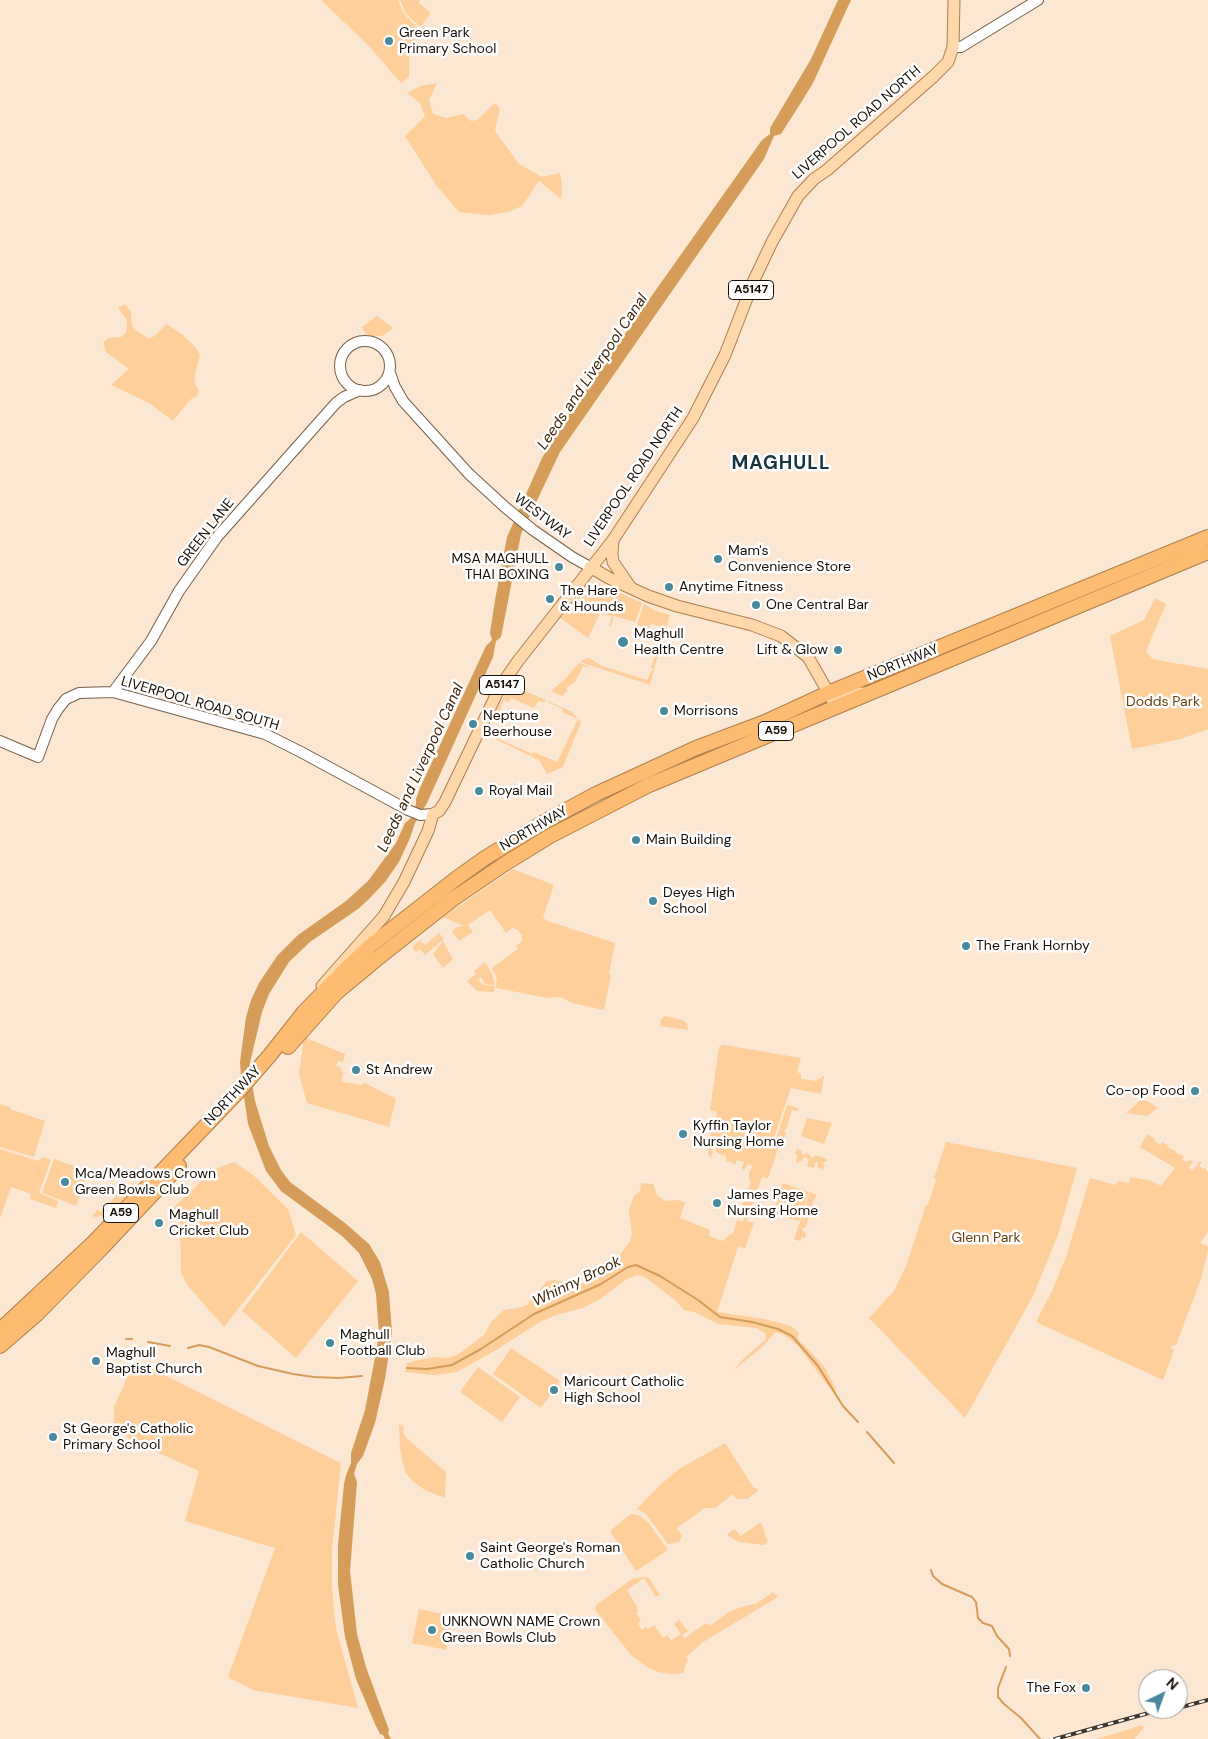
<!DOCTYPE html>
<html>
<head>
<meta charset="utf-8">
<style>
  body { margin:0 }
  #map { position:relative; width:1208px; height:1739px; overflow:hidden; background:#fbe7d2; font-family:"DM Sans",sans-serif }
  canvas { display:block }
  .north { position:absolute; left:1138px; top:1669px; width:50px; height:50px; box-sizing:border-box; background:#fff; border:1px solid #a29f9b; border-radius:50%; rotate:42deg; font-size:14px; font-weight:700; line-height:20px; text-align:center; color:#170f06 }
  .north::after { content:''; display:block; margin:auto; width:18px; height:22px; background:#48899b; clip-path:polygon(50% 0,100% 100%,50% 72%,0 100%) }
</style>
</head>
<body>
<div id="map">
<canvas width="1208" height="1739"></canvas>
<div class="north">N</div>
</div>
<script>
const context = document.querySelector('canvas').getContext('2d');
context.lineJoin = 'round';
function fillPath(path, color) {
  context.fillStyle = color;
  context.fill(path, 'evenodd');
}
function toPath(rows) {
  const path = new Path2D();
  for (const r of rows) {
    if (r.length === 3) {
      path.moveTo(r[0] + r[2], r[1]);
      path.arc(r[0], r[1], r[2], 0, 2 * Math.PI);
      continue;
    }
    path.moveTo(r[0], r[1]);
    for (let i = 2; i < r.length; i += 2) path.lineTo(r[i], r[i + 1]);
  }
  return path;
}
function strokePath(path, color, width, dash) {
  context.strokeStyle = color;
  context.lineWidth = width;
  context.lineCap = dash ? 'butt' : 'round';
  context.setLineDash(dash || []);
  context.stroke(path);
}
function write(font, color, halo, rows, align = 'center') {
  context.font = font + ' "DM Sans",sans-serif';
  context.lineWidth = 5;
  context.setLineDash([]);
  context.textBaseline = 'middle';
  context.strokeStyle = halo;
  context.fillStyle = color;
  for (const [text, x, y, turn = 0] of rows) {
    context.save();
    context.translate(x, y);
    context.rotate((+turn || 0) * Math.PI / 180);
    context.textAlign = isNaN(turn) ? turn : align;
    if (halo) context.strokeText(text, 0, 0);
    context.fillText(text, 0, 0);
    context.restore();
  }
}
fillPath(toPath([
  [321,0,398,0,404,14,417,27,418,30,409,55,409,77,401,83,369,46],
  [400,0,420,0,419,3,430,12,430,14,421,26,418,25,405,13],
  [437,83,429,100,433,114,447,118,463,114,471,121,477,120,495,103,500,108,495,131,519,164,542,177,560,173,562,186,561,199,539,181,522,206,508,212,489,215,459,212,436,185,405,136,425,116,420,103,407,93,420,86],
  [125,304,131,312,132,326,137,331,148,338,151,338,156,335,166,324,182,334,195,347,200,354,194,379,196,386,199,390,197,396,191,399,173,421,149,403,111,385,129,369,106,352,103,343,108,338,121,337,126,333,127,320,118,308],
  [377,316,393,328,382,336,370,336,365,333,362,327],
  [591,582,598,583,642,603,635,622,614,616,611,626,609,626,612,616,600,613,588,638,559,617,585,585],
  [1155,598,1166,604,1146,651,1152,659,1208,669,1208,729,1181,739,1132,749,1110,636,1144,620],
  [644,604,656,611,670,615,654,669,651,668,663,628,651,623,649,628,637,625],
  [589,658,602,666,647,680,652,670,654,670,650,685,580,662,584,659],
  [579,663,589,666,588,667,583,666,575,682,566,688,568,691,562,696,551,691,564,680],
  [512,686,546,700,545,702,538,701,534,708,511,698,509,702,504,700,499,712,496,711,509,687],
  [548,701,572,712,581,722,563,767,547,774,539,760,485,734,486,732,491,732,493,733,492,736,526,751,532,754,533,752,557,762,578,719,562,712,563,709,548,702],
  [513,869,554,885,543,917,545,920,615,943,609,974,611,975,604,1010,572,1003,561,997,547,998,496,988,497,979,492,968,518,949,516,946,522,941,522,935,517,929,512,928,506,933,490,910,468,925,473,932,459,941,452,931,457,927,464,926,443,917],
  [439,933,444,939,425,955,420,949,416,952,412,947,420,940,425,945],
  [443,941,453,959,443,968,433,954],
  [485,962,492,974,495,985,485,984,481,977,478,980,484,985,495,986,494,992,477,991,467,981,476,974,474,971],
  [665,1016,683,1020,687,1024,688,1030,660,1026,661,1019],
  [304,1037,345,1054,343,1062,338,1061,336,1066,342,1068,341,1072,345,1073,343,1074,342,1082,362,1085,363,1083,367,1084,396,1099,389,1127,307,1103,299,1074],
  [724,1045,801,1058,797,1072,801,1074,801,1079,817,1081,818,1078,821,1079,822,1076,824,1076,821,1094,791,1088,772,1143,779,1146,768,1178,762,1177,747,1221,754,1223,745,1248,738,1247,717,1312,764,1319,791,1326,799,1333,797,1338,824,1366,836,1389,835,1395,798,1346,783,1334,776,1332,761,1348,734,1370,742,1360,766,1339,765,1333,756,1328,718,1324,694,1312,684,1310,676,1301,650,1281,643,1276,637,1275,627,1279,600,1299,583,1308,556,1315,540,1322,496,1350,457,1372,433,1375,405,1372,407,1363,414,1361,434,1357,448,1358,459,1354,485,1334,491,1322,504,1310,518,1308,527,1305,547,1281,553,1280,579,1285,601,1275,614,1263,630,1241,632,1234,629,1210,634,1196,640,1191,641,1183,653,1184,657,1195,665,1201,679,1200,685,1203,680,1218,710,1230,709,1236,723,1241,730,1234,733,1234,737,1220,743,1222,748,1208,742,1205,751,1182,749,1180,749,1172,753,1166,748,1164,744,1170,742,1168,744,1162,737,1160,735,1165,730,1161,726,1162,726,1156,717,1153,715,1147,712,1149,713,1152,711,1158,708,1154,709,1146,715,1147,717,1140,710,1138,711,1132,717,1129,716,1123,709,1124,708,1119,716,1118,717,1112,710,1110,719,1047],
  [1141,1100,1147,1101,1158,1108,1147,1116,1126,1113],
  [0,1104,10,1107,10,1109,45,1121,34,1157,0,1147],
  [787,1105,798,1108,797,1111,792,1110,787,1127,784,1132,786,1133,784,1138,781,1138,784,1140,782,1144,775,1142],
  [807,1118,832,1123,824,1144,801,1136],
  [1147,1134,1155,1139,1154,1141,1160,1145,1162,1142,1169,1146,1168,1148,1176,1151,1175,1153,1184,1156,1182,1159,1186,1162,1191,1160,1193,1162,1189,1167,1191,1170,1193,1170,1200,1161,1202,1162,1199,1166,1203,1169,1205,1168,1208,1172,1208,1232,1200,1243,1208,1246,1208,1251,1201,1279,1176,1345,1172,1345,1171,1348,1174,1350,1163,1380,1036,1322,1052,1291,1066,1257,1090,1178,1115,1185,1118,1181,1129,1183,1130,1177,1149,1180,1161,1186,1175,1168,1140,1147],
  [946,1142,1077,1168,1058,1235,1033,1296,965,1418,869,1318,894,1291,906,1266,926,1205,928,1205,936,1180,934,1178],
  [0,1149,38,1161,43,1157,51,1160,39,1193,58,1201,56,1208,30,1199,31,1194,11,1187,0,1218],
  [797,1149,802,1150,801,1153,805,1155,806,1152,813,1158,815,1155,827,1159,826,1162,824,1162,823,1164,825,1165,822,1171,822,1169,817,1167,818,1162,816,1162,814,1168,807,1166,809,1159,806,1158,804,1157,802,1161,800,1160,798,1163,796,1162,797,1155,795,1154],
  [54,1159,89,1171,76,1206,42,1193],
  [234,1162,253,1175,288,1209,296,1235,224,1327,188,1286,181,1273,180,1218,173,1208,213,1170],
  [783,1183,809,1192,799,1221,773,1213],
  [119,1192,126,1198,106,1218,99,1215,97,1218,93,1216,97,1210,101,1212,103,1209,106,1211,109,1208,107,1206],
  [810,1192,817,1195,813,1201,811,1212,808,1211,806,1216,809,1218,805,1228,803,1228,802,1230,806,1234,805,1238,802,1237,800,1241,794,1239],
  [301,1232,358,1281,296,1358,242,1311],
  [511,1348,560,1381,541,1408,493,1374],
  [140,1363,341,1463,332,1549,332,1588,336,1629,358,1708,253,1690,228,1677,275,1548,185,1521,199,1471,130,1440,114,1424,114,1407,132,1367],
  [478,1367,520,1397,502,1422,460,1392],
  [399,1424,404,1427,403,1432,405,1437,446,1472,445,1498,425,1490,412,1481,406,1473,403,1464,400,1448],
  [725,1443,754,1488,756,1488,758,1491,747,1499,737,1499,733,1494,715,1508,705,1508,677,1528,682,1536,679,1542,668,1544,645,1513,637,1509,659,1486,679,1469],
  [631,1514,638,1515,648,1522,668,1550,636,1571,610,1531],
  [761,1522,768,1542,764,1545,739,1542,728,1536,728,1534,734,1529,741,1536],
  [644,1577,649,1578,660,1595,656,1597,644,1578,627,1590,637,1607,638,1611,636,1613,641,1621,638,1624,642,1630,646,1627,648,1629,654,1625,663,1638,667,1635,671,1640,681,1634,674,1624,679,1620,688,1631,682,1635,685,1638,706,1623,710,1626,730,1611,745,1606,756,1604,773,1592,778,1597,703,1642,686,1657,688,1661,686,1664,683,1673,671,1674,658,1672,647,1667,632,1656,595,1610,596,1605,632,1579],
  [419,1609,452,1616,446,1650,412,1643],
  [1142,1725,1144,1728,1134,1739,1097,1739]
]), '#fece9b');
fillPath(toPath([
  [838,0,851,0,813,83,802,101,781,134,774,136,764,159,560,452,521,534,501,637,496,641,493,657,427,803,415,823,410,838,399,862,385,882,368,900,358,909,310,942,289,962,269,994,262,1012,249,1067,255,1101,269,1146,281,1170,290,1182,345,1223,369,1244,380,1262,389,1292,392,1333,385,1379,375,1423,363,1456,357,1464,354,1474,357,1482,350,1571,357,1634,366,1667,389,1730,388,1733,391,1739,385,1739,383,1735,380,1734,375,1724,356,1679,345,1637,338,1585,338,1545,344,1484,346,1475,351,1463,351,1453,365,1410,377,1347,379,1334,376,1294,372,1279,359,1253,342,1236,281,1191,266,1171,248,1124,241,1076,240,1062,246,1017,251,1000,259,983,277,956,298,935,346,901,368,881,396,843,405,823,411,818,416,804,416,799,420,788,486,646,492,640,490,633,495,600,507,537,542,458,566,419,636,318,762,140,770,134,770,128,811,59]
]), '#d69c59');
strokePath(toPath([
  [126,1339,132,1339],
  [148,1342,170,1346],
  [188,1348,199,1345,209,1347,258,1366,293,1374,314,1377,339,1378,362,1376],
  [407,1368,427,1369,452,1365,481,1349,534,1314,601,1284,628,1267,636,1265,660,1276,698,1300,720,1317,752,1322,778,1329,792,1336,818,1366,843,1406,858,1422],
  [867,1432,894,1463],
  [931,1570,933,1576,942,1584,972,1597,976,1602,978,1618,983,1623,992,1626,997,1636,1009,1649,1010,1656],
  [1006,1667,998,1688,998,1697,1004,1704,1021,1718,1040,1739]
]), '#d69c59', 2);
const secondary = toPath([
  [953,47,961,47,1038,0],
  [365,366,25],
  [390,373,395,387,403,401,469,474,506,508,533,530,572,557,590,567],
  [113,692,151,641,179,591,217,537,336,403,344,397,360,390],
  [0,741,38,757,52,719,58,709,66,699,79,693,113,692,265,734,301,752,408,810,420,815,433,814]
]);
const primary = toPath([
  [613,540,612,554,613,562,631,588],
  [590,567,609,578,648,596,677,606,752,625,781,636,808,657,836,706],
  [828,693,838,697,850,693,865,693],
  [322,986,384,916,404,882,428,831,433,814,439,811,445,802,500,687,518,661,613,540,693,418,725,355,754,280,772,242,798,196,814,179,827,170,934,76,948,62,953,47,954,0]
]);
const highway = toPath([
  [288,1047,337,992,378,958,453,899,506,863,550,836,649,785,1208,552],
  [0,1330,93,1243,238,1092,270,1055,304,1012,345,970,370,946,457,878,485,858,544,822,596,794,696,748,765,722,828,693,1208,537],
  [0,1346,37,1314,100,1250,179,1166]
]);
strokePath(secondary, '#755f48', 12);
strokePath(primary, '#ad7f4c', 13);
strokePath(highway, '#ad7f4c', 16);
strokePath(secondary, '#fff', 10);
strokePath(primary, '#fed7aa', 11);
strokePath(highway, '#febc72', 14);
const rail = toPath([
  [1178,1708,1208,1700],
  [1055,1739,1163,1709]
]);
strokePath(rail, '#40362b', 4);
strokePath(rail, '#fff', 2, [5.5]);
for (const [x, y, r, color] of [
  [389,41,5,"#48899b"],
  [718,559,5,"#48899b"],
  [559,567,5,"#48899b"],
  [669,587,5,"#48899b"],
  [550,599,5,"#48899b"],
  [756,605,5,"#48899b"],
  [623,642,6,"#48899b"],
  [838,650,5,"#48899b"],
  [664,711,5,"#48899b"],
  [473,724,5,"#48899b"],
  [479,791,5,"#48899b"],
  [636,840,5,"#48899b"],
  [653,901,5,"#48899b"],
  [966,946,5,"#48899b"],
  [356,1070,5,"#48899b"],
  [1195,1091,5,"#48899b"],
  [683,1134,5,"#48899b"],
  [65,1182,5,"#48899b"],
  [717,1203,5,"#48899b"],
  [159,1223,5,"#48899b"],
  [330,1343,5,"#48899b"],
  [96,1361,5,"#48899b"],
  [554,1390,5,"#48899b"],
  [53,1437,5,"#48899b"],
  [470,1556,5,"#48899b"],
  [432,1630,5,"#48899b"],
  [1086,1688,5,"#48899b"]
]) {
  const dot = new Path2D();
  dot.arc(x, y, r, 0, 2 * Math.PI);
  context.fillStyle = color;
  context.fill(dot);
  strokePath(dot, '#fff', 2);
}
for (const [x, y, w] of [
  [751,290,45],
  [502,685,45],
  [776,731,35],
  [121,1213,35]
]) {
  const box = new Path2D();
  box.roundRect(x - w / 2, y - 9.5, w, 19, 4);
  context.fillStyle = '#fff';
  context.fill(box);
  strokePath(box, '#170f06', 1);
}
write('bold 12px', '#170f06', null, [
  ["A5147",751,290],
  ["A5147",502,685],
  ["A59",776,731],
  ["A59",121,1213]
]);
write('14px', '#170f06', '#fff', [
  ["Green Park",399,33],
  ["Primary School",399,49],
  ["Mam's",728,551],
  ["Convenience Store",728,567],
  ["MSA MAGHULL",549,559,"right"],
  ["THAI BOXING",549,575,"right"],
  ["Anytime Fitness",679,587],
  ["The Hare",560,591],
  ["& Hounds",560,607],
  ["One Central Bar",766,605],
  ["Maghull",634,634],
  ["Health Centre",634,650],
  ["Lift & Glow",828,650,"right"],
  ["Morrisons",674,711],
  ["Neptune",483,716],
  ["Beerhouse",483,732],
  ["Royal Mail",489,791],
  ["Main Building",646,840],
  ["Deyes High",663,893],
  ["School",663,909],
  ["The Frank Hornby",976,946],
  ["St Andrew",366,1070],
  ["Co-op Food",1185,1091,"right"],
  ["Kyffin Taylor",693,1126],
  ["Nursing Home",693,1142],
  ["Mca/Meadows Crown",75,1174],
  ["Green Bowls Club",75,1190],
  ["James Page",727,1195],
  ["Nursing Home",727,1211],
  ["Maghull",169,1215],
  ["Cricket Club",169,1231],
  ["Maghull",340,1335],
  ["Football Club",340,1351],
  ["Maghull",106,1353],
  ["Baptist Church",106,1369],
  ["Maricourt Catholic",564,1382],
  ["High School",564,1398],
  ["St George's Catholic",63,1429],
  ["Primary School",63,1445],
  ["Saint George's Roman",480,1548],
  ["Catholic Church",480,1564],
  ["UNKNOWN NAME Crown",442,1622],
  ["Green Bowls Club",442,1638],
  ["The Fox",1076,1688,"right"]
], 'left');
write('14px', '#170f06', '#fff', [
  ["LIVERPOOL ROAD NORTH",857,123,-41],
  ["LIVERPOOL ROAD NORTH",634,477,-56],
  ["WESTWAY",542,517,37],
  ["GREEN LANE",206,533,-52],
  ["NORTHWAY",903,663,-22],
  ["LIVERPOOL ROAD SOUTH",200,704,16],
  ["NORTHWAY",534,829,-30],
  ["NORTHWAY",233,1096,-47]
]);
write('14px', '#69420e', '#fff', [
  ["Dodds Park",1163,702],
  ["Glenn Park",986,1238]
]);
write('italic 15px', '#3e2608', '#fff', [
  ["Leeds and Liverpool Canal",593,372,-56],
  ["Leeds and Liverpool Canal",421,768,-65],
  ["Whinny Brook",577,1282,-26]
]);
context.letterSpacing = '1px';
write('bold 19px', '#17363f', '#fff', [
  ["MAGHULL",781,464]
]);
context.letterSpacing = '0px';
</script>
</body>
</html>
